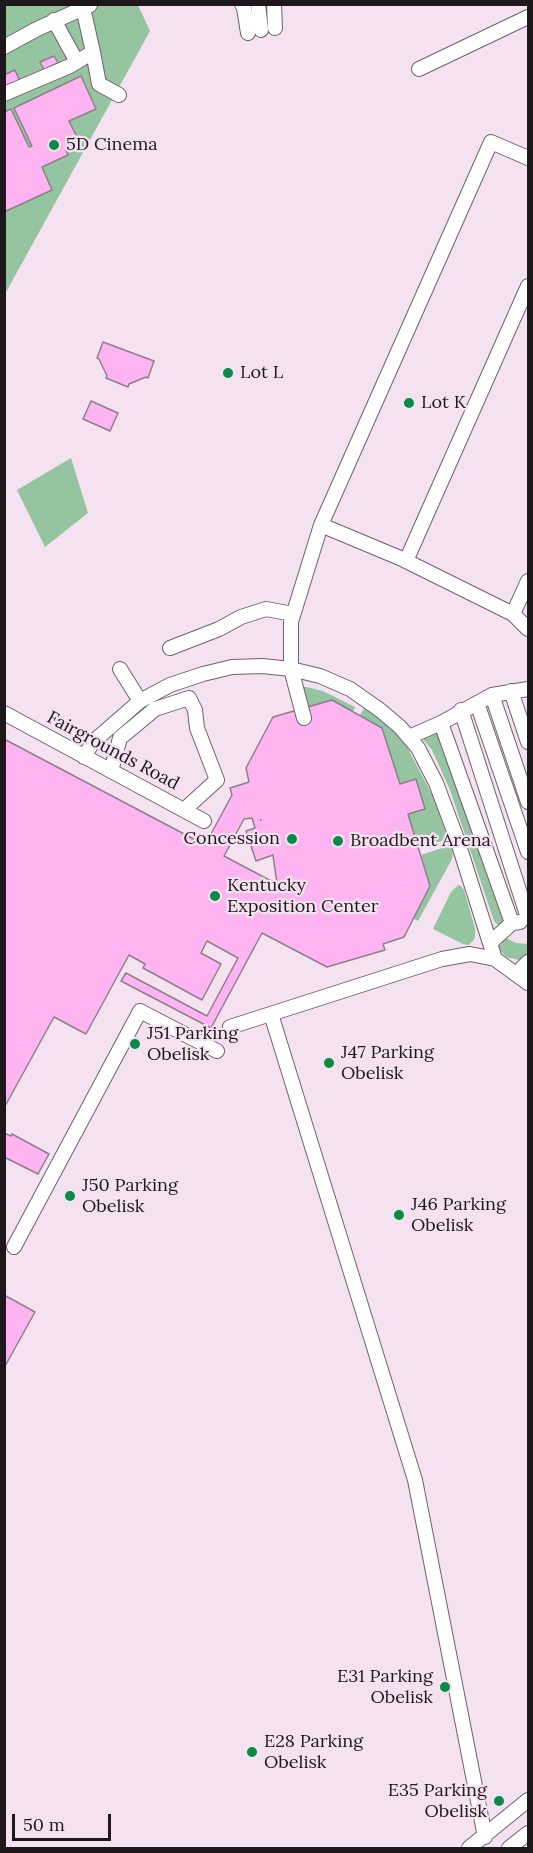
<!DOCTYPE html>
<html>
<head>
<meta charset="utf-8">
<style>
  body { margin:0 }
  #map { position:relative; width:533px; height:1853px; overflow:hidden; background:#f4e2f1; font-family:Lora,serif }
  canvas { display:block }
  .frame { position:absolute; inset:0; border:6px solid #1e181d; pointer-events:none }
  .scale { position:absolute; left:12px; top:1814px; width:99px; height:27px; box-sizing:border-box; border:3px solid #1e181d; border-top:0; padding-left:8px; font-size:18px; line-height:21px; white-space:nowrap; color:#1e181d; -webkit-text-stroke:4px #f4e2f1; paint-order:stroke }
</style>
</head>
<body>
<div id="map">
<canvas width="533" height="1853"></canvas>
<div class="frame"></div>
<div class="scale">50 m</div>
</div>
<script>
const context = document.querySelector('canvas').getContext('2d');
context.lineJoin = 'round';
function fillPath(path, color) {
  context.fillStyle = color;
  context.fill(path, 'evenodd');
}
function toPath(rows) {
  const path = new Path2D();
  for (const r of rows) {
    path.moveTo(r[0], r[1]);
    for (let i = 2; i < r.length; i += 2) path.lineTo(r[i], r[i + 1]);
  }
  return path;
}
function strokePath(path, color, width, dash) {
  context.strokeStyle = color;
  context.lineWidth = width;
  context.lineCap = dash ? 'butt' : 'round';
  context.setLineDash(dash || []);
  context.stroke(path);
}
function write(font, color, halo, rows, align = 'center') {
  context.font = font + ' Lora,serif';
  context.lineWidth = 4.5;
  context.setLineDash([]);
  context.textBaseline = 'middle';
  context.strokeStyle = halo;
  context.fillStyle = color;
  for (const [text, x, y, turn = 0] of rows) {
    context.save();
    context.translate(x, y);
    context.rotate((+turn || 0) * Math.PI / 180);
    context.textAlign = isNaN(turn) ? turn : align;
    if (halo) context.strokeText(text, 0, 0);
    context.fillText(text, 0, 0);
    context.restore();
  }
}
fillPath(toPath([
  [5,5,138,5,150,31,5,294],
  [71,458,88,513,45,547,17,490],
  [298,685,323,691,355,707,353,712,332,700,305,708],
  [365,707,391,728,407,747,436,802,448,839,419,848,408,814,425,809,416,780,400,784,382,728,360,715],
  [438,733,485,870,504,923,498,925,494,921,450,790,432,750,421,737],
  [451,845,453,855,451,861,418,921,413,918,430,886,421,855],
  [458,885,461,886,464,890,475,928,475,938,469,945,463,944,433,929,451,892],
  [504,937,516,943,528,944,528,955,519,960,506,957,499,949,498,945,501,945]
]), '#94c5a0');
const building = toPath([
  [54,56,58,63,44,70,40,62,54,56],
  [15,70,20,82,5,88,4,75,15,70],
  [81,76,96,109,69,121,80,143,66,150,68,155,42,167,52,190,4,212,4,112,11,109,29,147,32,146,14,108,81,76],
  [103,342,154,361,148,378,146,377,129,384,128,387,106,378,107,376,99,359,97,358,103,342],
  [91,401,118,413,110,431,83,419,91,401],
  [332,700,382,728,400,784,416,779,425,809,408,814,430,886,404,937,383,944,385,950,327,967,262,933,211,1028,121,981,126,973,207,1016,238,958,207,941,201,953,221,964,202,1000,143,968,145,964,129,955,86,1034,54,1017,4,1108,4,739,205,845,232,795,230,788,249,782,246,768,273,717,332,700],
  [252,818,255,828,246,831,256,861,273,855,277,884,224,856,244,819,252,818],
  [4,1133,11,1136,12,1134,49,1154,38,1174,4,1157,4,1133],
  [4,1295,35,1312,4,1368,4,1295]
]);
fillPath(building, '#fdb4f1');
strokePath(building, '#8f7f8c', 1.5);
const minor = toPath([
  [242,4,244,8,248,33],
  [258,4,261,30],
  [274,4,275,28],
  [54,20,77,62],
  [4,47,37,29,90,5],
  [93,52,99,84,119,95],
  [419,69,528,17],
  [4,94,70,66,93,52,83,8],
  [321,525,491,142,528,158],
  [406,561,528,286],
  [513,614,528,581],
  [170,648,219,629,241,617,266,609,293,614],
  [120,669,140,701],
  [511,691,528,742],
  [492,695,528,802],
  [477,703,528,852],
  [461,710,528,918],
  [4,713,204,821],
  [304,718,291,669,291,622,321,525,400,558,513,614,528,629],
  [441,723,512,923],
  [409,737,441,723,492,695,528,689],
  [84,757,93,742,140,701,170,685,203,674,232,667,262,666,291,669,320,676,350,689,380,710,400,727,418,748,436,783,457,839,495,959],
  [111,771,120,738,155,709,189,698,195,710,197,728,217,780,184,810],
  [490,943,512,923,520,922],
  [517,973,528,962],
  [271,1014,415,1480,485,1837],
  [230,1027,442,959,470,954,495,959,528,983],
  [14,1247,140,1011,217,1051],
  [469,1848,528,1800],
  [509,1848,528,1833]
]);
strokePath(minor, '#70606d', 16);
strokePath(toPath([
  [4,236,7,235],
  [260,820,262,820]
]), '#8e828c', 2, [1.5, 4.5]);
strokePath(minor, '#fff', 14);
for (const [x, y, r, color] of [
  [54,145,6,"#098b47"],
  [228,373,6,"#098b47"],
  [409,403,6,"#098b47"],
  [292,839,6,"#098b47"],
  [338,841,6,"#098b47"],
  [215,896,6,"#098b47"],
  [135,1044,6,"#098b47"],
  [329,1063,6,"#098b47"],
  [70,1196,6,"#098b47"],
  [399,1215,6,"#098b47"],
  [445,1687,6,"#098b47"],
  [252,1752,6,"#098b47"],
  [499,1801,6,"#098b47"]
]) {
  const dot = new Path2D();
  dot.arc(x, y, r, 0, 2 * Math.PI);
  context.fillStyle = color;
  context.fill(dot);
  strokePath(dot, '#f4e2f1', 2);
}
write('18px', '#1e181d', '#f4e2f1', [
  ["5D Cinema",66,145],
  ["Lot L",240,373],
  ["Lot K",421,403],
  ["Concession",280,839,"right"],
  ["Broadbent Arena",350,841],
  ["Kentucky",227,886],
  ["Exposition Center",227,907],
  ["J51 Parking",147,1034],
  ["Obelisk",147,1055],
  ["J47 Parking",341,1053],
  ["Obelisk",341,1074],
  ["J50 Parking",82,1186],
  ["Obelisk",82,1207],
  ["J46 Parking",411,1205],
  ["Obelisk",411,1226],
  ["E31 Parking",433,1677,"right"],
  ["Obelisk",433,1698,"right"],
  ["E28 Parking",264,1742],
  ["Obelisk",264,1763],
  ["E35 Parking",487,1791,"right"],
  ["Obelisk",487,1812,"right"]
], 'left');
write('18px', '#1e181d', '#f4e2f1', [
  ["Fairgrounds Road",113,751,28]
]);
</script>
</body>
</html>
